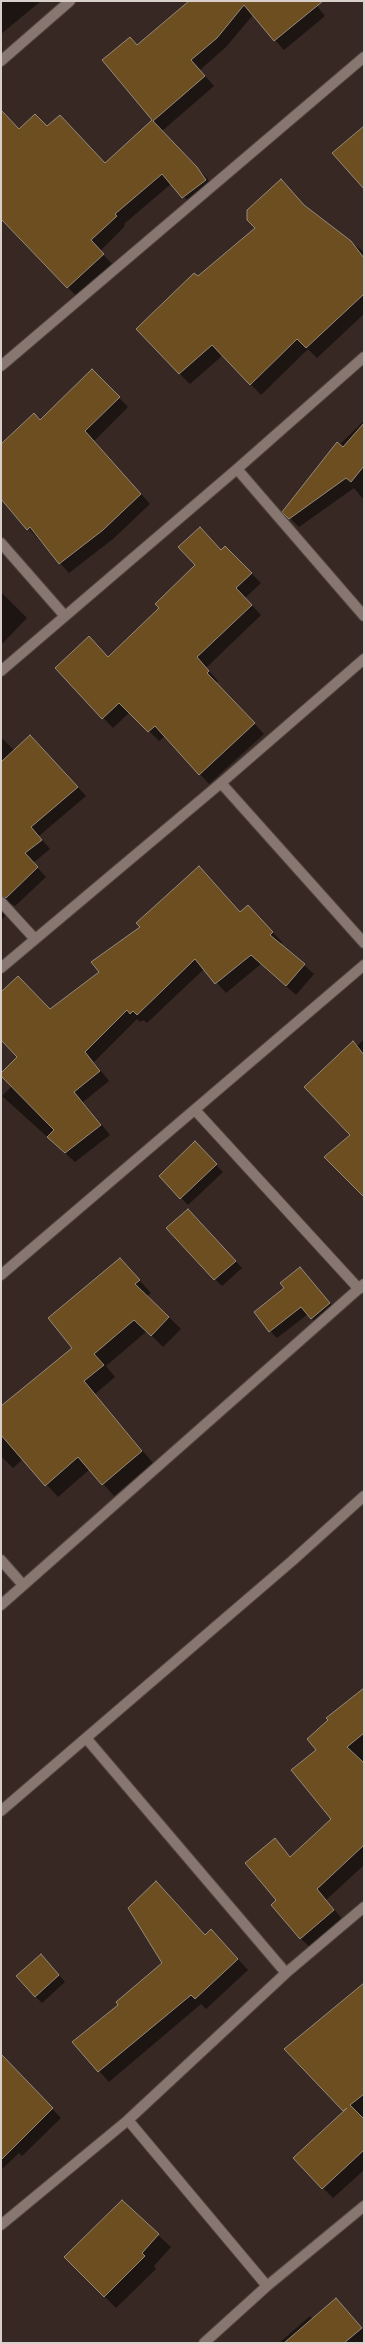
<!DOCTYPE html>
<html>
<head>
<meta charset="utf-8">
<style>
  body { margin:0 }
  #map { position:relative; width:365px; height:2344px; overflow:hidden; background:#372823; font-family:"Alegreya Sans",sans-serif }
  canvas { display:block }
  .frame { position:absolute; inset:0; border:2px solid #d9d0cc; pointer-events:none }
</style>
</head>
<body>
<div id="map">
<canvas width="365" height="2344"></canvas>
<div class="frame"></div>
</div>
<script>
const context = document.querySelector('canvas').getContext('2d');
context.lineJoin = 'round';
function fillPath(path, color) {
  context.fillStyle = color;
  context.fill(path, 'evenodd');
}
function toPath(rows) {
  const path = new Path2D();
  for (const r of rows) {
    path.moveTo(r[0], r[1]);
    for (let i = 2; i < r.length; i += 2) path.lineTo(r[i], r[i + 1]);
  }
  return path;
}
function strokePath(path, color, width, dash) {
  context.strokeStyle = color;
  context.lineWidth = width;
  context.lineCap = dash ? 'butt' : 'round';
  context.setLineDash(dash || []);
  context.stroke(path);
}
fillPath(toPath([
  [1,1,41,1,1,34],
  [190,1,313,1,325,16,284,50,253,15,226,47,200,70,214,86,162,131,207,178,215,190,193,207,172,183,124,224,125,226,100,251,113,265,77,297,1,217,1,136,19,130,48,127,106,164,154,120,138,46],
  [307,209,364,252,364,314,317,358,308,349,261,395,223,355,190,384,179,373,198,278,256,229],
  [92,370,128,407,94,441,150,504,113,539,69,573,1,498,1,443,34,415,41,422],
  [364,421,364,500,354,488,299,527,284,512,339,445],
  [225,547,261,583,245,598,261,615,206,668,218,681,216,683,264,734,209,784,165,736,159,741,130,712,113,728,56,668,108,658],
  [1,592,27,618,1,645],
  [3,739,15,751,38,745,86,796,39,836,50,849,33,863,46,877,15,906,12,904,5,906,3,912,5,916,1,920,1,741],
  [240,913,257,916,282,942,280,944,314,974,296,995,261,964,226,993,204,969,147,1023,143,1020,140,1022,137,1019,94,1062,109,1081,83,1102,110,1135,75,1162,2,1096,12,1086,1,1074,18,1057,1,1039,1,1011,50,1010],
  [364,1039,364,1196,351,1135,357,1046],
  [195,1143,223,1172,188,1205,160,1176],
  [195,1217,242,1268,222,1286,215,1279],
  [120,1259,151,1293,147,1296,181,1329,163,1347,147,1331,106,1366,115,1377,95,1394,153,1463,114,1496,90,1469,58,1497,23,1459,13,1468,1,1456,1,1408,74,1348],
  [300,1268,336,1310,318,1325,308,1314,277,1338,270,1331,286,1288],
  [364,1705,364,1865,326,1900,344,1921,311,1948,300,1938,278,1900,275,1840,291,1857,332,1819,318,1750],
  [205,1936,221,1940,248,1970,206,2009,201,2004,109,2082,73,2042],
  [48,1962,65,1982,42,2003,35,1996],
  [364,1985,364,2170,333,2198,323,2188,345,2111,286,2049],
  [21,2076,61,2118,22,2156,19,2153,1,2170,1,2095],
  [122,2202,171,2247,154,2266,156,2269,116,2308,66,2257],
  [336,2300,364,2330,364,2343,279,2343,310,2316,313,2319]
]), '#0007');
const building = toPath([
  [189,1,323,1,274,41,244,5,217,38,191,60,205,76,153,121,197,167,206,180,182,198,162,174,115,214,117,216,91,240,104,254,67,288,1,219,1,110,19,129,35,114,47,126,60,115,105,163,152,120,102,60,130,37,137,45,189,1],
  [364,126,364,189,332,153,364,126],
  [281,179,304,205,351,241,364,258,364,294,306,348,297,339,250,385,212,345,179,374,136,329,194,273,198,276,255,228,247,220,247,210,281,179],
  [92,369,120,397,85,431,141,494,103,530,59,564,30,527,27,530,1,499,1,444,34,413,40,420,92,369],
  [364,423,364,466,351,482,346,478,289,519,282,512,337,442,343,447,364,423],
  [200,527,221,550,225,546,252,573,236,588,252,605,197,657,209,671,207,673,255,723,199,775,155,726,148,732,119,703,102,719,55,668,89,636,108,657,159,608,155,604,195,565,178,547,200,527],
  [30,735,78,787,31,827,42,840,25,853,38,867,6,898,1,896,1,762,30,735],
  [199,866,240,912,248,905,273,932,270,935,305,964,286,986,251,955,215,984,195,959,137,1015,133,1011,130,1014,127,1010,85,1052,100,1071,74,1092,101,1125,65,1153,47,1137,54,1130,1,1076,1,1073,17,1057,1,1040,1,992,18,976,50,1009,99,972,91,962,140,927,136,923,199,866],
  [353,1041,364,1055,364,1197,324,1157,350,1135,304,1087,353,1041],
  [195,1141,217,1164,180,1199,159,1176,195,1141],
  [188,1209,236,1261,214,1280,166,1228,188,1209],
  [120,1258,140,1280,135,1284,169,1317,151,1336,134,1320,94,1354,104,1365,84,1381,142,1451,102,1485,78,1457,45,1486,1,1435,1,1406,72,1348,48,1318,120,1258],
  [300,1267,330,1303,311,1319,301,1307,269,1332,254,1312,284,1288,280,1283,300,1267],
  [364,1688,364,1733,347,1747,364,1763,364,1845,317,1889,334,1910,300,1939,271,1905,276,1900,245,1863,275,1838,290,1857,331,1819,291,1770,316,1750,307,1739,328,1720,326,1718,364,1688],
  [156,1881,205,1935,211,1929,238,1959,195,1999,191,1995,98,2072,72,2042,118,2005,116,2002,162,1963,128,1908,156,1881],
  [41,1954,59,1975,35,1997,16,1976,41,1954],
  [364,1983,364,2094,350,2105,364,2119,364,2150,322,2189,293,2158,347,2108,343,2111,284,2049,364,1983],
  [1,2054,53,2108,1,2160,1,2054],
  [122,2200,159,2234,142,2253,145,2256,104,2297,64,2257,122,2200],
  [336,2298,362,2328,344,2343,284,2343,336,2298]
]);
fillPath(building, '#6d4e20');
strokePath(building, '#948a7c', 1);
const minor = toPath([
  [1,61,70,1],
  [1,366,364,57],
  [237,469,364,616],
  [1,543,64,615],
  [1,671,237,469,364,357],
  [221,783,364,943],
  [1,902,34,938],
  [1,968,221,783,364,659],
  [195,1110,359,1289],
  [1,1275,364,965],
  [1,1560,23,1585],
  [1,1605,364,1284],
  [86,1738,286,1973],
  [1,1811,292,1561,364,1496],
  [128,2120,267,2286],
  [1,2225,128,2120,286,1973,364,1907],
  [204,2343,267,2286,364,2206]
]);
strokePath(minor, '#524642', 12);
strokePath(minor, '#887771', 10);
</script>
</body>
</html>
